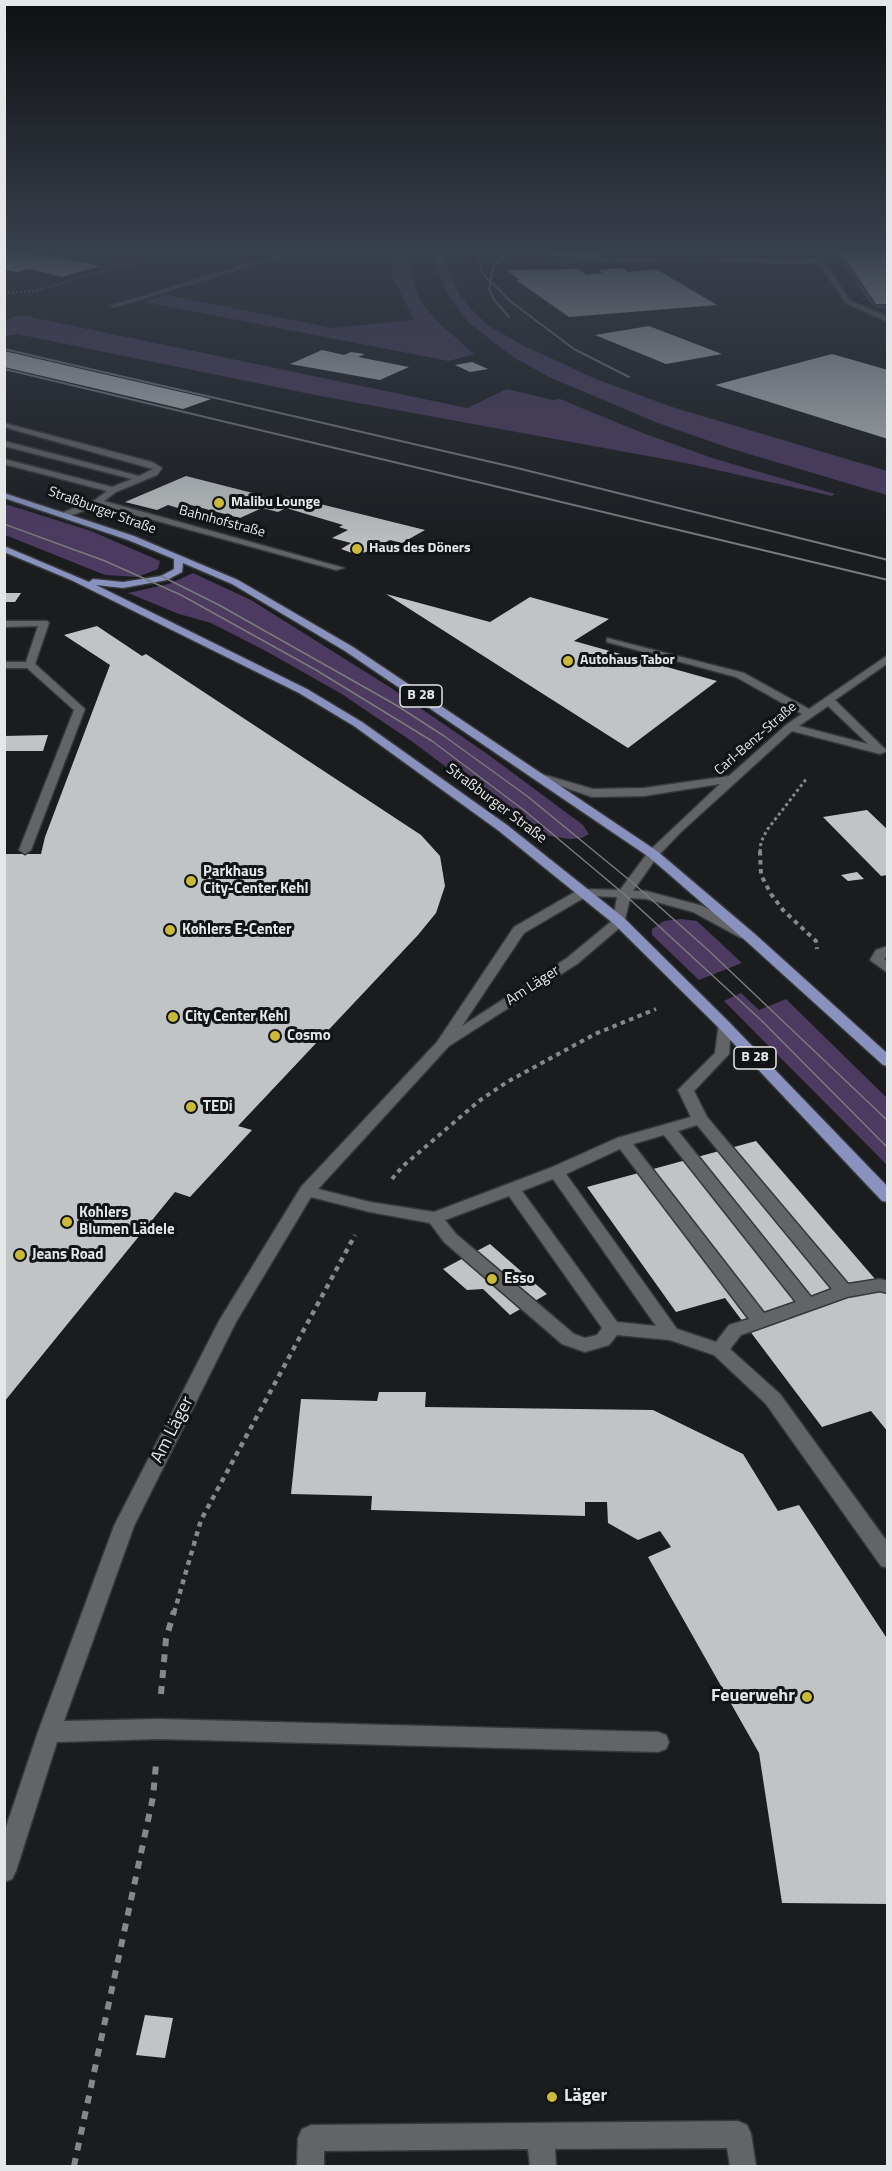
<!DOCTYPE html>
<html>
<head>
<meta charset="utf-8">
<style>
  body { margin:0 }
  #map { position:relative; width:892px; height:2171px; overflow:hidden; background:#1a1c1e; font-family:"Titillium Web",sans-serif }
  canvas { display:block }
  .frame { position:absolute; inset:0; border:6px solid #e5e6e8; pointer-events:none }
</style>
</head>
<body>
<div id="map">
<canvas width="892" height="2171"></canvas>
<div class="frame"></div>
</div>
<script>
const context = document.querySelector('canvas').getContext('2d');
context.lineJoin = 'round';
function fillPath(path, color) {
  context.fillStyle = color;
  context.fill(path, 'evenodd');
}
function toPath(rows) {
  const path = new Path2D();
  for (const r of rows) {
    path.moveTo(r[0], r[1]);
    for (let i = 2; i < r.length; i += 2) path.lineTo(r[i], r[i + 1]);
  }
  return path;
}
function strokePath(path, color, width, dash) {
  context.strokeStyle = color;
  context.lineWidth = width;
  context.lineCap = dash ? 'butt' : 'round';
  context.setLineDash(dash || []);
  context.stroke(path);
}
function write(font, color, halo, rows, align = 'center') {
  context.font = font + ' "Titillium Web",sans-serif';
  context.lineWidth = 6;
  context.setLineDash([]);
  context.textBaseline = 'middle';
  context.strokeStyle = halo;
  context.fillStyle = color;
  for (const [text, x, y, turn = 0] of rows) {
    context.save();
    context.translate(x, y);
    context.rotate((+turn || 0) * Math.PI / 180);
    context.textAlign = isNaN(turn) ? turn : align;
    if (halo) context.strokeText(text, 0, 0);
    context.fillText(text, 0, 0);
    context.restore();
  }
}
fillPath(toPath([
  [393,252,409,252,409,267,421,302,438,322,474,354,449,361,144,302,167,295,333,328,414,320,392,276],
  [434,252,443,252,449,272,460,295,471,309,489,326,522,345,596,379,672,407,887,471,887,495,729,448,658,423,549,377,513,357,468,322,449,296,439,276,434,261],
  [834,252,841,252,875,305,887,306,887,308,879,308,870,303],
  [21,315,467,408,507,389,553,400,560,399,640,432,712,458,835,494,832,496,686,463,315,395,17,334,5,336,5,320],
  [5,504,91,531,160,561,158,569,137,577,105,575,5,535],
  [193,573,251,600,388,686,486,753,583,825,589,834,582,838,569,839,544,835,524,825,410,740,340,693,264,650,211,623,179,614,128,593,169,584],
  [681,919,697,921,742,963,699,980,652,935,652,929,664,921],
  [741,993,759,1010,786,999,887,1098,887,1165,724,1001]
]), '#4c3a60');
fillPath(toPath([
  [4,252,24,252,100,266,62,277,30,269,17,272,4,270],
  [521,252,604,252,600,258,521,254],
  [841,252,888,252,888,304,876,304],
  [622,268,628,272,656,269,717,305,569,317,516,280,520,280,507,270,579,269,587,275,603,273,598,270],
  [649,326,722,354,666,364,595,335],
  [322,350,344,355,351,352,365,354,358,357,409,367,380,380,290,364],
  [4,351,211,399,183,409,4,367],
  [832,354,888,370,888,439,715,385],
  [472,362,488,369,470,372,455,365],
  [186,476,280,500,288,496,425,530,402,543,390,540,366,552,355,554,341,549,351,543,332,538,348,530,339,527,343,525,286,508,278,512,262,508,240,518,187,504,178,508,168,505,157,510,125,502],
  [4,593,21,593,15,602,4,602],
  [386,594,490,622,530,597,609,619,574,641,717,681,628,748],
  [97,626,142,656,146,654,421,835,440,856,445,886,436,913,418,935,238,1126,252,1130,190,1197,175,1192,4,1402,4,854,41,854,45,837,110,665,64,635],
  [48,735,43,751,4,751,4,736],
  [867,810,888,830,888,875,881,876,823,817],
  [857,872,864,879,848,881,841,875],
  [756,1141,888,1294,888,1432,871,1411,822,1427,725,1298,676,1312,587,1187],
  [490,1244,547,1294,510,1315,483,1289,467,1290,443,1269],
  [379,1392,426,1392,425,1407,653,1410,743,1454,778,1511,799,1505,888,1640,888,1904,782,1903,759,1753,648,1557,671,1547,660,1531,638,1540,608,1523,607,1502,585,1502,585,1516,371,1510,372,1496,291,1494,301,1399,377,1401],
  [145,2015,173,2018,165,2058,136,2055]
]), '#c0c4c5');
const minor = toPath([
  [288,252,296,252,115,307,110,306,288,252],
  [814,252,818,252,850,301,888,317,888,322,846,303,819,263,517,260,817,259,814,252],
  [4,423,152,462,162,468,157,475,116,492,104,501,344,568,336,570,99,505,70,516,64,516,64,512,95,500,107,491,4,464,4,459,112,487,132,479,4,446,4,441,139,476,153,469,4,427,4,423],
  [4,621,47,621,49,623,35,664,85,709,31,850,25,854,19,850,74,710,27,668,4,668,4,662,26,662,38,626,4,627,4,621],
  [607,638,744,673,809,709,888,655,888,663,835,700,887,751,880,754,792,731,681,832,657,857,633,891,646,891,703,906,751,932,753,935,751,938,741,938,693,912,646,899,630,898,624,924,577,964,449,1046,318,1189,370,1202,434,1212,550,1168,617,1138,691,1117,678,1090,715,1053,719,1022,729,1022,731,1025,729,1054,694,1091,707,1117,848,1284,880,1279,888,1281,888,1293,880,1291,847,1297,741,1335,730,1349,780,1394,888,1543,888,1568,881,1566,766,1404,714,1355,670,1340,617,1335,609,1345,585,1352,562,1344,444,1242,430,1223,370,1212,311,1197,236,1322,134,1526,64,1721,159,1719,658,1732,666,1735,669,1742,666,1749,658,1752,159,1739,57,1742,16,1871,12,1879,4,1882,4,1833,38,1732,114,1526,219,1321,301,1187,437,1042,514,927,580,889,620,890,649,851,720,784,644,796,592,797,532,776,538,773,593,789,644,788,729,776,786,725,802,714,736,677,607,642,607,638],
  [828,706,868,744,799,726,828,706],
  [587,896,617,897,613,920,567,958,462,1026,524,933,587,896],
  [697,1125,832,1289,811,1297,678,1131,697,1125],
  [664,1135,796,1302,764,1313,633,1144,664,1135],
  [620,1149,749,1319,729,1325,716,1342,677,1329,566,1174,620,1149],
  [553,1179,656,1326,617,1322,522,1191,553,1179],
  [509,1196,602,1328,597,1335,585,1338,574,1334,456,1234,445,1220,509,1196],
  [888,946,888,955,884,959,888,962,888,973,870,960,876,950,888,946],
  [738,2121,747,2125,751,2134,756,2166,730,2166,727,2148,555,2149,556,2166,530,2166,528,2149,324,2151,324,2166,297,2166,298,2138,302,2129,311,2125,738,2121]
]);
const major = toPath([
  [4,493,134,536,238,580,353,647,657,851,756,935,888,1054,888,1066,883,1065,746,941,649,857,345,651,232,584,183,563,182,572,167,580,123,588,96,585,307,689,362,722,507,825,624,918,729,1022,888,1187,888,1202,882,1201,719,1028,614,924,499,831,354,726,299,693,71,580,4,552,4,546,89,582,93,579,123,582,161,576,174,569,174,559,128,540,4,498,4,493]
]);
strokePath(minor, '#373839', 3);
strokePath(major, '#373839', 3);
strokePath(toPath([
  [48,252,139,268],
  [4,293,35,291,166,252]
]), '#86888a', 1.5, [2, 2]);
strokePath(toPath([
  [760,852,761,842,767,830,807,778]
]), '#86888a', 3, [3, 3]);
strokePath(toPath([
  [760,851,761,875,771,894,783,910,816,941,817,949],
  [392,1179,403,1166,479,1101,507,1082,595,1034,656,1009]
]), '#86888a', 4, [4.5, 4.5]);
strokePath(toPath([
  [174,1613,201,1520,355,1235]
]), '#86888a', 4.5, [5, 5]);
strokePath(toPath([
  [161,1694,166,1639,174,1611],
  [74,2166,153,1797,156,1764]
]), '#86888a', 6, [8, 8]);
fillPath(minor, '#626466');
fillPath(major, '#8992be');
strokePath(toPath([
  [4,524,105,561,181,595,316,670,432,741,525,811,624,894,762,1021,888,1148],
  [161,576,219,605,396,705,444,736,527,796,633,883,708,950,888,1121]
]), '#797b7d', 1.5);
strokePath(toPath([
  [476,252,483,274,510,301,574,349,629,377],
  [506,252,493,268,489,289,494,300,509,317],
  [4,349,517,468,888,560],
  [4,369,888,580]
]), '#797b7d', 2);
const sky = context.createLinearGradient(0, 0, 0, 556);
sky.addColorStop(0, '#0e0f10');
sky.addColorStop(0.45, '#38404c');
sky.addColorStop(1, '#38404c00');
context.fillStyle = sky;
context.fillRect(0, 0, 892, 556);
for (const [x, y, r, color] of [
  [219,503,6,"#cbba39"],
  [357,549,6,"#cbba39"],
  [568,661,6,"#cbba39"],
  [191,881,6,"#cbba39"],
  [170,930,6,"#cbba39"],
  [173,1017,6,"#cbba39"],
  [275,1036,6,"#cbba39"],
  [191,1107,6,"#cbba39"],
  [67,1222,6,"#cbba39"],
  [20,1255,6,"#cbba39"],
  [492,1279,6,"#cbba39"],
  [807,1697,6,"#cbba39"],
  [552,2097,6,"#cbba39"]
]) {
  const dot = new Path2D();
  dot.arc(x, y, r, 0, 2 * Math.PI);
  context.fillStyle = color;
  context.fill(dot);
  strokePath(dot, '#111315', 2);
}
write('bold 14px', '#e5e6e8', '#111315', [
  ["Malibu Lounge",231,503],
  ["Haus des Döners",369,549],
  ["Autohaus Tabor",580,661]
], 'left');
write('14px', '#e5e6e8', '#111315', [
  ["Straßburger Straße",102,511,20],
  ["Bahnhofstraße",222,522,15],
  ["Carl-Benz-Straße",756,739,-41]
]);
for (const [x, y, w] of [
  [421,696,42],
  [755,1058,42]
]) {
  const box = new Path2D();
  box.roundRect(x - w / 2, y - 11, w, 22, 4.5);
  context.fillStyle = '#111315';
  context.fill(box);
  strokePath(box, '#e5e6e8', 1.5);
}
write('bold 14px', '#e5e6e8', null, [
  ["B 28",421,696],
  ["B 28",755,1058]
]);
write('15px', '#e5e6e8', '#111315', [
  ["Straßburger Straße",496,804,37],
  ["Am Läger",533,986,-33]
]);
write('bold 15px', '#e5e6e8', '#111315', [
  ["Parkhaus",203,872],
  ["City-Center Kehl",203,889],
  ["Kohlers E-Center",182,930],
  ["City Center Kehl",185,1017],
  ["Cosmo",287,1036],
  ["TEDi",203,1107],
  ["Kohlers",79,1213],
  ["Blumen Lädele",79,1230],
  ["Jeans Road",32,1255],
  ["Esso",504,1279]
], 'left');
write('18px', '#e5e6e8', '#111315', [
  ["Am Läger",173,1430,-63]
]);
write('bold 18px', '#e5e6e8', '#111315', [
  ["Feuerwehr",795,1697],
  ["Läger",564,2097,"left"]
], 'right');
</script>
</body>
</html>
